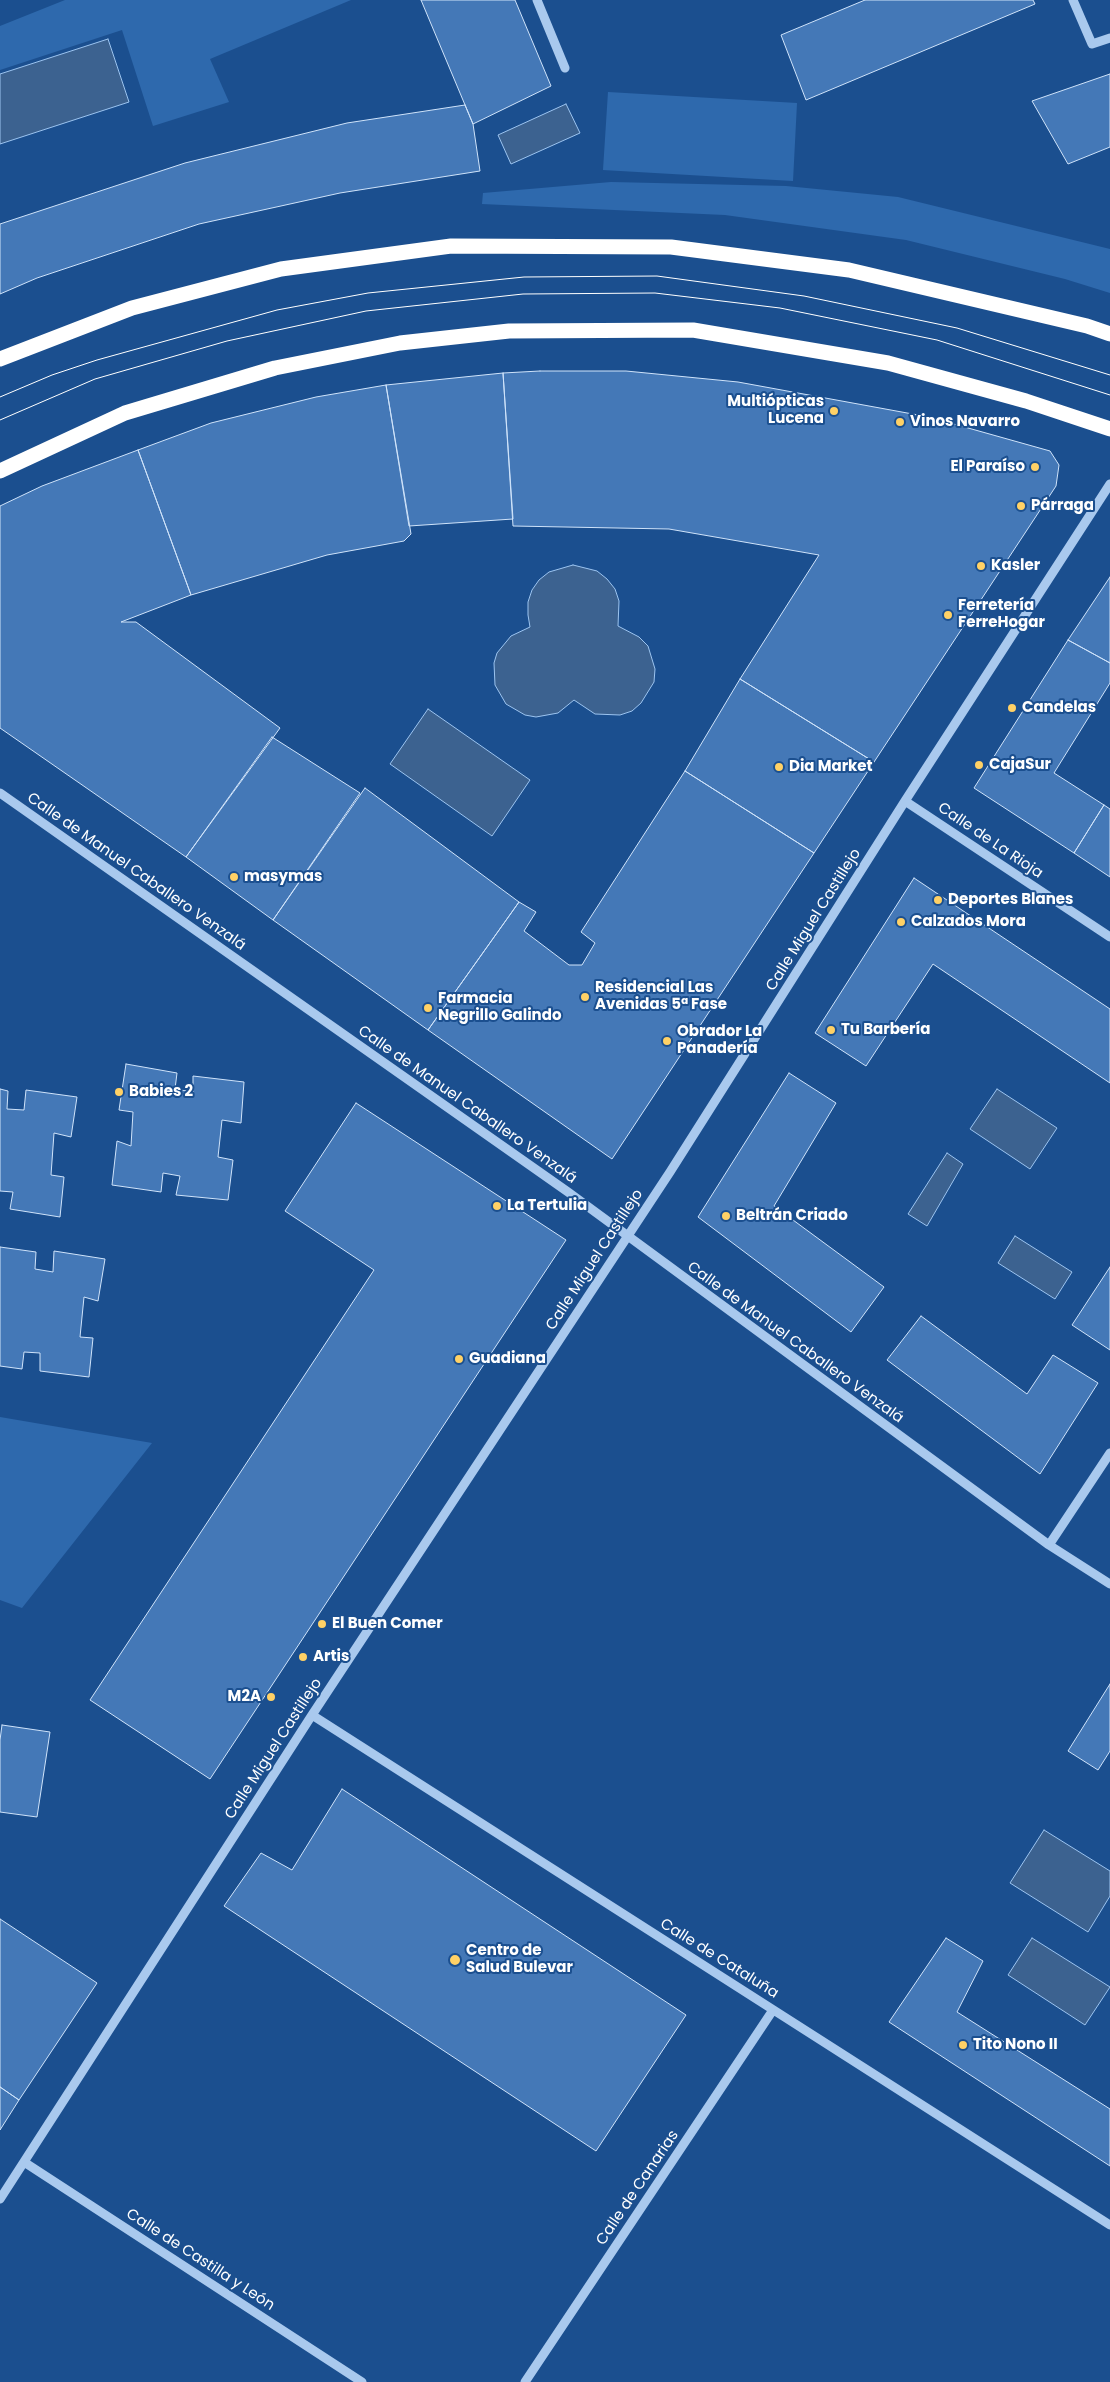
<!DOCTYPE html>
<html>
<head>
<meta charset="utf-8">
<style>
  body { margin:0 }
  canvas { display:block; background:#1b4f8f }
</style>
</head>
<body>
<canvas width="1110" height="2382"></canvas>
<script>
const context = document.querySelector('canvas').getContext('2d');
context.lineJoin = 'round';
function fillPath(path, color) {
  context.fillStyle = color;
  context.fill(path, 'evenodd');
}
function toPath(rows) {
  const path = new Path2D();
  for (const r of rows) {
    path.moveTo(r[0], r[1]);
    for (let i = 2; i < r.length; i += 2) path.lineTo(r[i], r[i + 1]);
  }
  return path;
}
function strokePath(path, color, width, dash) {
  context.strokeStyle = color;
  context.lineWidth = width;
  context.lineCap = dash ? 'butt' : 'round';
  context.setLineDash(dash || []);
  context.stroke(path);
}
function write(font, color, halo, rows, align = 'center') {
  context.font = font + ' Poppins,sans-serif';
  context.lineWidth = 4;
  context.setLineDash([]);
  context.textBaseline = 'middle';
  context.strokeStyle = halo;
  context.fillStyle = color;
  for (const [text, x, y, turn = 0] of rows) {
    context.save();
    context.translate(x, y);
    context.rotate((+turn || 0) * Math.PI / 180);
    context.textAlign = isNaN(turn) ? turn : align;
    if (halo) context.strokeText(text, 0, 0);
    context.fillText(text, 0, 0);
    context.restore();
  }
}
fillPath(toPath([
  [65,0,351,0,210,59,229,102,153,126,122,30,0,70,0,26],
  [608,92,797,103,793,181,603,170],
  [611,182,786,186,898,197,1110,249,1110,293,1065,279,906,240,725,215,482,204,483,193],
  [0,1417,152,1443,22,1608,0,1600]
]), '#2e69ad');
const water = toPath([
  [108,39,129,102,0,144,0,74,108,39],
  [566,104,580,133,511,164,498,135,566,104],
  [573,565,597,571,607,579,615,589,619,601,618,626,639,637,648,646,655,669,654,682,641,703,632,711,620,715,595,714,574,700,558,713,536,717,525,715,506,704,495,685,494,663,497,653,511,636,530,627,528,615,528,602,532,590,539,580,549,572,573,565],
  [428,709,530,780,492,836,390,764,428,709],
  [997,1089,1057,1128,1030,1169,970,1129,997,1089],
  [947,1153,963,1164,927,1226,908,1214,947,1153],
  [1015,1236,1072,1272,1055,1299,998,1263,1015,1236],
  [1044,1830,1110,1871,1110,1896,1088,1932,1010,1883,1044,1830],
  [1032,1938,1110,1987,1085,2025,1008,1975,1032,1938]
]);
fillPath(water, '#3c6290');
strokePath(water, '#9cc4f0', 1);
const building = toPath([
  [421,0,515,0,551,86,473,124,421,0],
  [865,0,1033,0,1035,4,806,100,781,35,865,0],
  [1110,74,1110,147,1068,164,1032,101,1110,74],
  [465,105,473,124,480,171,340,193,199,224,37,278,0,294,0,224,185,163,347,123,465,105],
  [540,371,626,371,738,382,929,417,1050,451,1059,465,1056,486,874,762,740,679,819,555,669,529,513,526,503,373,540,371],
  [503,373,513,519,409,526,386,385,503,373],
  [386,385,411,534,404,541,327,555,191,595,138,450,211,423,316,397,386,385],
  [138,450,191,595,121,622,136,622,280,728,186,857,0,728,0,506,42,486,138,450],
  [1110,577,1110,663,1068,640,1110,577],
  [1068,640,1110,663,1110,683,1054,773,1104,805,1074,853,974,788,1068,640],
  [740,679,874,762,814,853,685,771,740,679],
  [272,737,360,793,273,920,186,857,272,737],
  [685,771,814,853,612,1159,428,1030,519,902,536,912,524,931,569,965,582,965,595,943,581,932,685,771],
  [365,788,519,902,428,1030,273,920,365,788],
  [1104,805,1110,809,1110,877,1074,853,1104,805],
  [914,878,1110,1009,1110,1083,933,964,866,1066,815,1033,914,878],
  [126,1064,177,1073,175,1089,193,1092,193,1076,244,1082,241,1123,222,1120,218,1157,233,1160,228,1200,176,1195,180,1176,163,1173,161,1192,112,1185,117,1141,131,1146,133,1112,119,1110,126,1064],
  [789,1073,836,1103,774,1206,884,1287,851,1332,698,1217,789,1073],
  [0,1089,8,1091,7,1109,24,1110,26,1090,77,1097,71,1137,54,1133,51,1175,64,1177,60,1217,10,1209,13,1192,0,1191,0,1089],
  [356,1103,566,1240,210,1779,90,1700,374,1270,285,1211,356,1103],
  [0,1247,36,1252,35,1269,53,1272,54,1251,105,1259,98,1301,84,1297,80,1337,93,1338,89,1377,40,1371,40,1353,24,1352,22,1369,0,1366,0,1247],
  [1110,1267,1110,1350,1072,1325,1110,1267],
  [921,1316,1027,1394,1053,1355,1098,1383,1040,1474,887,1360,921,1316],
  [1110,1684,1110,1751,1098,1770,1068,1751,1110,1684],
  [2,1725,50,1732,37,1817,0,1812,0,1740,2,1725],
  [342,1789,686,2015,596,2151,224,1906,261,1853,292,1870,342,1789],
  [0,1919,97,1983,19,2100,0,2087,0,1919],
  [946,1938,983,1961,957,2012,1110,2109,1110,2166,889,2022,946,1938],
  [0,2087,19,2100,0,2130,0,2087]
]);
fillPath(building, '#4478b7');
strokePath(building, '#cfe3fa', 1);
strokePath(toPath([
  [537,0,565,68],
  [1073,0,1092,44,1110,38],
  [0,793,568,1192,1049,1545,1110,1584],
  [905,801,1110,937],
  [1049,1545,1110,1453],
  [312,1715,1110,2225],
  [24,2162,362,2382],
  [0,2199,312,1715,670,1172,905,801,1110,484],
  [525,2382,773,2010]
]), '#a9c9ee', 9);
strokePath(toPath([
  [0,359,132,308,281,269,451,246,671,247,849,270,1087,326,1110,334],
  [0,471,125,413,275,368,400,343,509,331,693,330,888,363,1026,401,1110,429]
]), '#fff', 15);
strokePath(toPath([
  [0,397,52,375,97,360,277,310,368,293,524,277,657,276,804,296,957,328,1110,375],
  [0,420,95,379,227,341,366,311,523,294,655,293,780,308,937,340,1110,395]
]), '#fff', 1);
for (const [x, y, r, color] of [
  [834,411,5,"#ffd166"],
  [900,422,5,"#ffd166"],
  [1035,467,5,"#ffd166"],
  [1021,506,5,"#ffd166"],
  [981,566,5,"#ffd166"],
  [948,615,5,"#ffd166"],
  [1012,708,5,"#ffd166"],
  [979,765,5,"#ffd166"],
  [779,767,5,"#ffd166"],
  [234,877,5,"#ffd166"],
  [938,900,5,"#ffd166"],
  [901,922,5,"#ffd166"],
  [585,997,5,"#ffd166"],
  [428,1008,5,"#ffd166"],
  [831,1030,5,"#ffd166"],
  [667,1041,5,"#ffd166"],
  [119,1092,5,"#ffd166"],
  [497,1206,5,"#ffd166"],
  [726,1216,5,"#ffd166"],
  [459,1359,5,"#ffd166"],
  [322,1624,5,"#ffd166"],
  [303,1657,5,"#ffd166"],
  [271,1697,5,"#ffd166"],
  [455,1960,6,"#ffd166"],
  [963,2045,5,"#ffd166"]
]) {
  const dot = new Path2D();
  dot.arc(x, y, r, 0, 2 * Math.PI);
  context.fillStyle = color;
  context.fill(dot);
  strokePath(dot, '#1b4f8f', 2);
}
write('bold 15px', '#fff', '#1b4f8f', [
  ["Multiópticas",824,402,"right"],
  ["Lucena",824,419,"right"],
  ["Vinos Navarro",910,422],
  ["El Paraíso",1025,467,"right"],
  ["Párraga",1031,506],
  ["Kasler",991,566],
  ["Ferretería",958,606],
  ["FerreHogar",958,623],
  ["Candelas",1022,708],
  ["CajaSur",989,765],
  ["Dia Market",789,767],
  ["masymas",244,877],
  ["Deportes Blanes",948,900],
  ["Calzados Mora",911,922],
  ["Residencial Las",595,988],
  ["Avenidas 5ª Fase",595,1005],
  ["Farmacia",438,999],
  ["Negrillo Galindo",438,1016],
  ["Tu Barbería",841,1030],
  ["Obrador La",677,1032],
  ["Panadería",677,1049],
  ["Babies 2",129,1092],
  ["La Tertulia",507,1206],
  ["Beltrán Criado",736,1216],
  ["Guadiana",469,1359],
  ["El Buen Comer",332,1624],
  ["Artis",313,1657],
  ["M2A",261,1697,"right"],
  ["Centro de",466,1951],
  ["Salud Bulevar",466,1968],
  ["Tito Nono II",973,2045]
], 'left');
write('15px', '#fff', '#1b4f8f', [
  ["Calle de La Rioja",990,841,34],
  ["Calle de Manuel Caballero Venzalá",136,872,35],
  ["Calle Miguel Castillejo",814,920,-58],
  ["Calle de Manuel Caballero Venzalá",467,1105,35],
  ["Calle Miguel Castillejo",595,1260,-57],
  ["Calle de Manuel Caballero Venzalá",795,1343,36],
  ["Calle Miguel Castillejo",274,1749,-57],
  ["Calle de Cataluña",719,1959,32],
  ["Calle de Canarias",638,2188,-56],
  ["Calle de Castilla y León",200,2260,33]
]);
</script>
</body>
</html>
